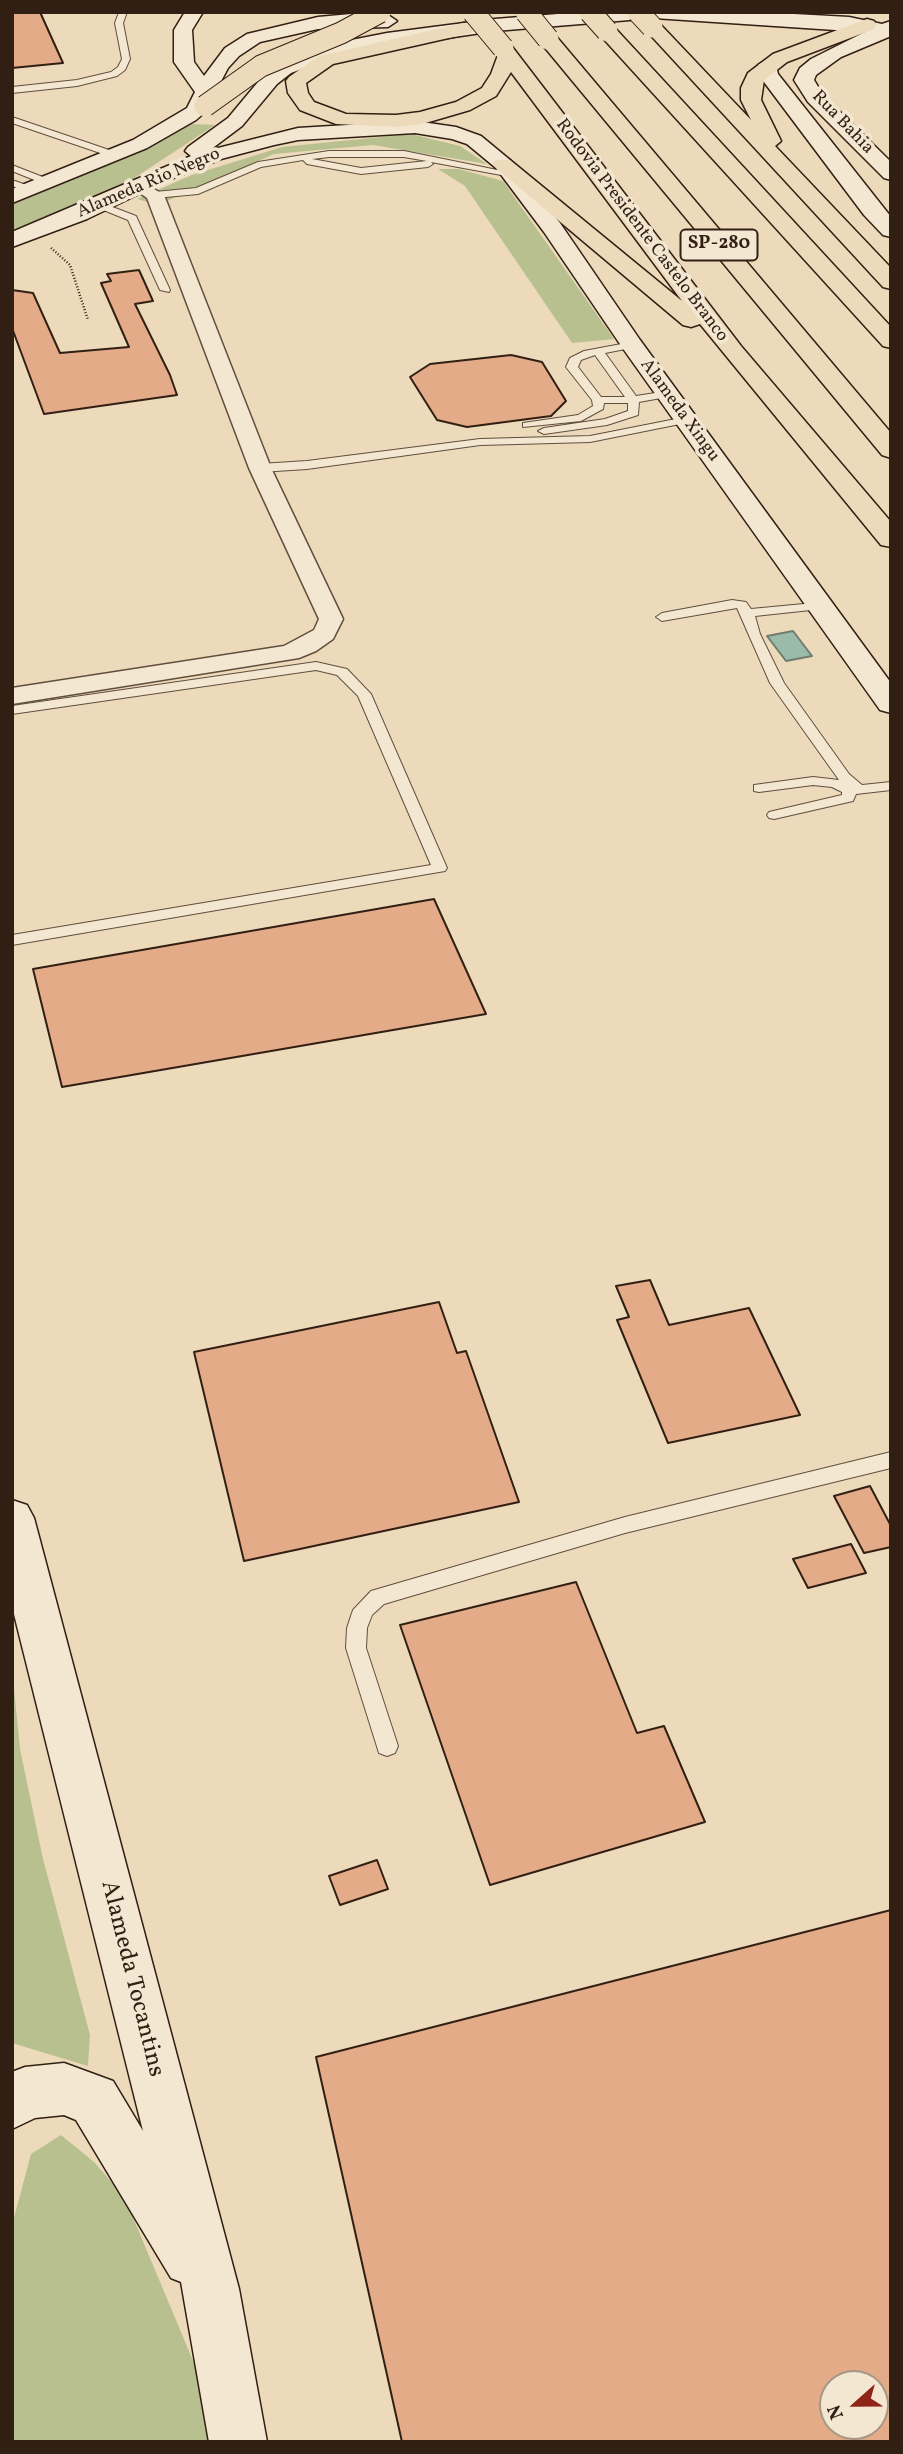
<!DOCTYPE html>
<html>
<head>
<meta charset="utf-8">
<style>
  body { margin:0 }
  #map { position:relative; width:903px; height:2454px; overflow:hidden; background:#eddaba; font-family:Vollkorn,serif }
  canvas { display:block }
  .frame { position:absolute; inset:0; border:14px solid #321f14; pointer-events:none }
  .north { position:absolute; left:819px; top:2370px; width:70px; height:70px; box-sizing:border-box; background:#f3e7d2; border:2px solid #a69786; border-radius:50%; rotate:249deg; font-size:19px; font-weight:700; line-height:28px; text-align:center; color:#321f14 }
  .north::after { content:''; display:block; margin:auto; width:24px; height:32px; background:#8f2418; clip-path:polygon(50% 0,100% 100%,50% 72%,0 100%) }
</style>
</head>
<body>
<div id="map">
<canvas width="903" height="2454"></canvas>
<div class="frame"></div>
<div class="north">N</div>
</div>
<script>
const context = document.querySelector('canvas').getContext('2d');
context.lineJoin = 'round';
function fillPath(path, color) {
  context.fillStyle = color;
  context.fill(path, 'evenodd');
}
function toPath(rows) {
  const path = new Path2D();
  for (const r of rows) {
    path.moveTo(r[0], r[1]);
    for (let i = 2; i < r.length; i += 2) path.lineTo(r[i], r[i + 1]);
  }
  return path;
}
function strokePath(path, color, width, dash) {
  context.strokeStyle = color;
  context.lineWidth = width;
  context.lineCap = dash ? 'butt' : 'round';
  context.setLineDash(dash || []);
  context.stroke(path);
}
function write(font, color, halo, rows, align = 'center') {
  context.font = font + ' Vollkorn,serif';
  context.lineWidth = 7;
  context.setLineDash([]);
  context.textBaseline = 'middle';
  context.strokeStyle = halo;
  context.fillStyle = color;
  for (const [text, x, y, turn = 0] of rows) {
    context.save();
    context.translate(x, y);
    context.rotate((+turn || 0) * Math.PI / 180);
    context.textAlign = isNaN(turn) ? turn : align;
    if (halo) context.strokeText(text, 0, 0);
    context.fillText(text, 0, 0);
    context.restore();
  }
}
fillPath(toPath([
  [189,124,215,125,116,190,12,230,12,203,121,159],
  [411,134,460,146,487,164,373,145,274,154,158,205,137,199,192,175,282,147],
  [438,169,459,169,503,181,614,339,572,343,465,186],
  [12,1668,20,1749,43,1859,90,2035,88,2066,12,2043],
  [61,2135,94,2162,124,2196,207,2394,215,2442,12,2442,12,2225,31,2154]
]), '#b8c090');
const water = toPath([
  [793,631,812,656,786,661,767,636,793,631]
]);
fillPath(water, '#9abbaa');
strokePath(water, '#707d6e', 2);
const building = toPath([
  [12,12,40,12,63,63,12,68,12,12],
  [139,270,153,301,135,304,170,375,177,395,44,414,12,328,12,290,33,293,60,353,129,347,101,283,111,281,107,274,139,270],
  [511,355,542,362,566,401,551,416,467,427,437,420,410,377,430,364,511,355],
  [434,899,486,1014,62,1087,33,969,434,899],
  [650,1280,669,1325,749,1308,800,1415,668,1443,617,1320,629,1317,616,1286,650,1280],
  [439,1302,457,1353,466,1351,519,1502,244,1561,194,1352,439,1302],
  [870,1486,891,1526,891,1547,864,1553,834,1496,870,1486],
  [851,1544,866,1573,808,1588,793,1559,851,1544],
  [576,1582,637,1733,664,1726,705,1822,490,1885,400,1625,576,1582],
  [377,1860,388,1889,340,1905,329,1876,377,1860],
  [891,1910,891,2442,402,2442,316,2057,891,1910],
  [833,2384,875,2384,875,2426,833,2426,833,2384]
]);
fillPath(building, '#e3ab88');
strokePath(building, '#321f14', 2);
const lane = toPath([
  [119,12,127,12,123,23,130,59,125,70,117,76,77,86,12,93,12,87,77,80,111,72,118,67,122,59,115,23,119,12],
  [12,117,118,153,120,155,112,157,12,123,12,117],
  [329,151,404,151,517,174,512,177,431,162,433,164,428,167,361,174,307,164,303,160,261,167,198,194,155,198,150,195,155,192,196,188,258,162,329,151],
  [329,157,404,157,427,161,361,168,312,159,329,157],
  [12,165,53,181,55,183,47,185,12,171,12,165],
  [12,180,35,188,37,190,32,193,12,186,12,180],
  [96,203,102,203,136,216,170,290,169,292,160,290,128,220,96,207,96,203],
  [632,342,637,345,636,347,605,353,636,396,668,391,674,394,672,396,639,402,638,415,607,425,544,434,538,431,544,428,605,419,628,411,628,403,604,403,603,409,581,421,523,427,523,423,578,415,593,406,592,400,566,367,570,358,584,351,632,342],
  [595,355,625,397,601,397,578,367,581,360,595,355],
  [686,417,690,418,690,422,590,442,480,445,307,469,260,472,254,468,260,464,307,461,480,439,590,436,686,417],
  [732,600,746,602,751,609,825,602,826,605,820,609,755,616,760,634,784,683,849,774,862,785,891,782,891,790,856,794,853,801,774,819,769,818,767,815,769,812,842,795,842,792,832,787,813,785,759,792,754,791,754,785,813,777,839,780,770,683,737,608,662,621,656,617,662,613,732,600],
  [316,662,347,669,371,694,447,868,445,871,12,945,12,935,431,865,358,696,337,675,316,670,12,714,12,706,316,662],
  [891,1452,891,1468,625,1533,384,1604,372,1615,367,1628,366,1648,398,1746,395,1753,387,1756,379,1753,346,1648,347,1628,353,1610,371,1591,625,1517,891,1452]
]);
const street = toPath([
  [139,180,164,195,271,468,343,619,333,639,316,651,299,658,12,704,12,688,284,646,314,630,319,619,249,468,147,198,130,186,139,180]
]);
const secondary = toPath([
  [185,12,203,12,192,30,194,62,204,76,225,48,247,34,318,17,351,14,388,15,397,21,388,27,318,29,260,42,239,56,228,68,205,112,196,120,147,148,12,203,12,189,133,140,187,108,195,92,174,62,174,30,185,12],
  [583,12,757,12,849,17,882,24,891,21,891,36,841,57,816,75,814,80,823,95,891,162,891,180,884,178,808,102,794,80,800,68,811,59,865,32,654,18,495,31,343,53,291,73,277,84,242,126,210,150,298,128,415,121,456,127,481,136,510,160,560,223,640,340,891,683,891,713,880,710,624,350,544,232,496,168,467,144,452,139,415,133,298,140,274,145,221,159,166,181,87,219,12,247,12,232,191,156,185,151,188,147,228,118,263,76,277,65,331,44,387,33,495,19,583,12],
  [768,59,775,61,778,74,891,217,891,237,883,235,864,215,761,78,758,65,768,59],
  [12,1500,27,1505,34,1518,239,2289,267,2442,209,2442,181,2282,171,2278,76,2120,64,2115,35,2118,12,2129,12,2072,25,2067,64,2063,113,2081,143,2131,12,1606,12,1500]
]);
const highway = toPath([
  [867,19,874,21,876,25,874,29,787,62,764,80,761,100,781,141,775,146,891,268,891,289,883,287,643,27,645,23,659,23,751,120,741,100,741,88,748,73,773,54,867,19],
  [464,23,471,25,473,29,471,33,333,64,306,83,308,93,314,102,346,114,396,115,420,112,456,102,482,88,491,74,498,55,493,48,503,42,510,44,741,346,891,522,891,547,881,545,700,324,691,327,683,325,496,168,492,164,496,160,510,160,682,301,511,72,496,96,470,110,422,124,396,127,336,124,300,110,288,93,286,81,289,77,319,56,464,23],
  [607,25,614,27,891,327,891,348,883,346,600,35,598,31,600,27,607,25],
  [548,33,555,35,891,433,891,458,882,455,541,43,539,39,548,33]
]);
strokePath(lane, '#614e3e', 2);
strokePath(street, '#614e3e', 3);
strokePath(secondary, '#321f14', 3);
strokePath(highway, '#321f14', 3);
strokePath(toPath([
  [51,248,70,265,88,320]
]), '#321f14', 2.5, [1, 2]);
fillPath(lane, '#f3e7d2');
fillPath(street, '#f3e7d2');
fillPath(secondary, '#f3e7d2');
fillPath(highway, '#eddaba');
const highwayBridge = toPath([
  [473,12,503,48],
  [526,12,548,39],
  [590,12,607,31],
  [638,12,652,27],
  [205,106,261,66,341,33,380,12]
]);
strokePath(highwayBridge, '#321f14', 23, []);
strokePath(highwayBridge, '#eddaba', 21);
write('18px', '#321f14', '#f3e7d2', [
  ["Rua Bahia",842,123,46],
  ["Alameda Rio Negro",149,184,-23],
  ["Rodovia Presidente Castelo Branco",641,231,53],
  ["Alameda Xingu",679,411,54]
]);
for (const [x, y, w] of [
  [719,245,77]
]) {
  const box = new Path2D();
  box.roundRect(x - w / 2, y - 15.5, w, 31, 5);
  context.fillStyle = '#f3e7d2';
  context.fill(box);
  strokePath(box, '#321f14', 2);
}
write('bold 19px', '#321f14', null, [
  ["SP-280",719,245]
]);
write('24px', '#321f14', '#f3e7d2', [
  ["Alameda Tocantins",131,1979,76]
]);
</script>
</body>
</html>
